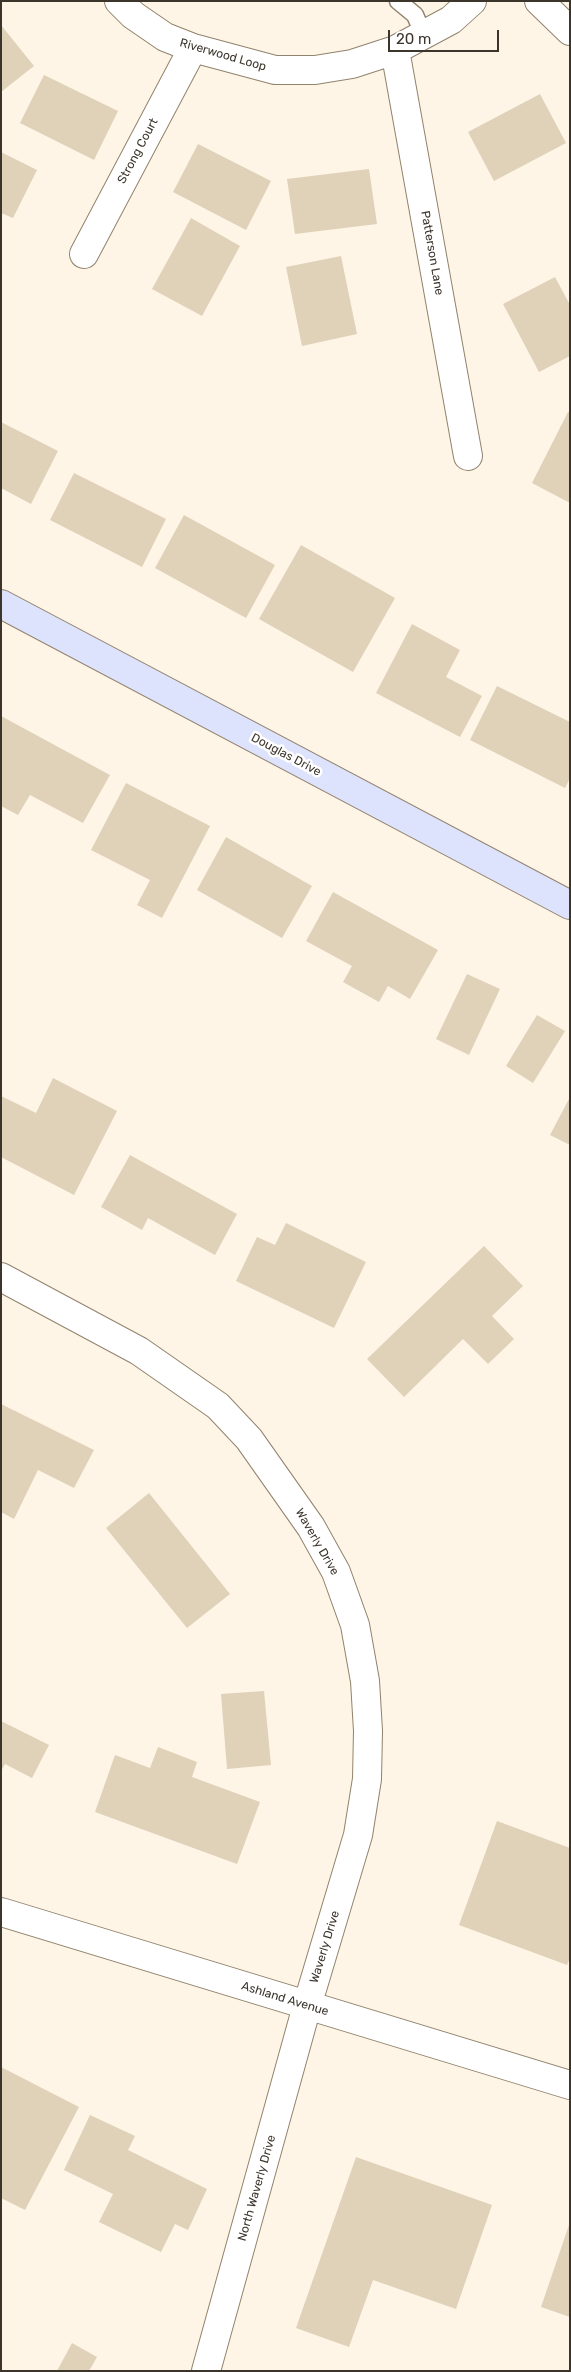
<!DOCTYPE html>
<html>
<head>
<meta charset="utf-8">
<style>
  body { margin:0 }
  #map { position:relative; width:571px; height:2372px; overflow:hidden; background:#fef5e6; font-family:Rubik,sans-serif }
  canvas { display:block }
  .frame { position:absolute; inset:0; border:2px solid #3b352c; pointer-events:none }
  .scale { position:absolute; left:388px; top:30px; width:111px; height:22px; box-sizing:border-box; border:2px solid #3b352c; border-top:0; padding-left:6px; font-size:15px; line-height:18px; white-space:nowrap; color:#3b352c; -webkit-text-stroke:4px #fff; paint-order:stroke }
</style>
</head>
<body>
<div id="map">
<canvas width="571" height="2372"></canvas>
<div class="frame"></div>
<div class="scale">20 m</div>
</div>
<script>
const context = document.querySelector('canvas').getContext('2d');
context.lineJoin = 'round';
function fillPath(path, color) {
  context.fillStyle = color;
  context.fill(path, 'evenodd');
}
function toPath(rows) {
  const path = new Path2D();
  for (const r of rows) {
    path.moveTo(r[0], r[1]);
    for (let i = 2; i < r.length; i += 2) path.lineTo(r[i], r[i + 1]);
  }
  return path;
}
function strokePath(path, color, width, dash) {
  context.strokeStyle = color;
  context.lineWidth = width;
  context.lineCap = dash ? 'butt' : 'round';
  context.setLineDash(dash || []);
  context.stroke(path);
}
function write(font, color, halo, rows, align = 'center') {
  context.font = font + ' Rubik,sans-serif';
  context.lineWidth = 5;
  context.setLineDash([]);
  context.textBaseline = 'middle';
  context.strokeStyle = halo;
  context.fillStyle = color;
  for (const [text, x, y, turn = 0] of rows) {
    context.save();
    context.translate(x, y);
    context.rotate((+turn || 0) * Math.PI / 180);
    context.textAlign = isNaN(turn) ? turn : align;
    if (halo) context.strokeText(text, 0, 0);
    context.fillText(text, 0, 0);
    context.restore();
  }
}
fillPath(toPath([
  [1,25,34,66,1,92],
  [44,75,118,111,94,160,20,123],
  [540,94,566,143,494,181,468,132],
  [198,144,271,181,246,230,173,192],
  [1,152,37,170,13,218,1,213],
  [369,169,377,224,295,234,287,179],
  [191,218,240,246,202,316,152,289],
  [341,256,357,334,302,346,286,267],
  [555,277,570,305,570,356,539,372,503,304],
  [568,412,570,412,570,503,532,483],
  [1,422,58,451,31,504,1,488],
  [74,473,166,519,142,567,50,520],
  [184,515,275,565,246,618,155,568],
  [301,545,395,598,353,672,259,619],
  [412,624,460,650,446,677,482,696,460,737,376,693],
  [497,686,570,722,570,778,565,788,470,740],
  [1,716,110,775,83,823,30,795,18,815,1,806],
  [126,783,210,826,162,918,137,905,150,880,91,850],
  [226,837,312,886,282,938,197,890],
  [333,892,438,950,410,999,388,986,379,1002,343,982,352,966,306,941],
  [467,974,500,989,469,1055,436,1039],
  [537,1015,565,1031,533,1083,506,1066],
  [53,1078,117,1111,74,1195,1,1157,1,1096,36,1113],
  [570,1097,570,1145,550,1135],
  [130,1155,237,1214,215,1255,148,1218,142,1230,101,1207],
  [286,1223,366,1262,334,1328,236,1281,257,1237,275,1245],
  [484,1246,523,1286,492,1316,514,1339,488,1364,463,1339,404,1397,367,1359],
  [1,1404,94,1450,74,1488,38,1470,14,1519,1,1512],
  [149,1493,230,1594,187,1628,106,1528],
  [264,1691,271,1765,227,1769,221,1694],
  [1,1721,49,1745,32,1778,5,1764,1,1771],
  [158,1747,197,1762,192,1777,260,1802,237,1864,95,1812,115,1755,150,1768],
  [497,1821,570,1848,570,1958,567,1965,459,1925],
  [1,2067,79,2107,25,2210,1,2198],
  [90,2115,135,2136,128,2150,207,2189,188,2230,175,2224,161,2252,99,2222,113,2194,64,2170],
  [356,2157,492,2205,456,2309,373,2280,349,2347,296,2328],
  [569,2225,570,2225,570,2317,541,2307],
  [72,2343,97,2357,89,2371,57,2371]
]), '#e0d1b9');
const lane = toPath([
  [398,1,415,15,424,36]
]);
const street = toPath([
  [119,1,133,15,165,37,193,48,275,70,315,70,352,64,395,50,451,20,472,1],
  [539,1,570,31],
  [395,50,468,456],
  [84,254,193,48],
  [1,1277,139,1351,218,1406,249,1439,311,1527,336,1572,355,1625,365,1681,368,1731,367,1779,358,1835,307,2006,206,2371],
  [1,1912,570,2085]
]);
const secondary = toPath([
  [1,604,570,905]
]);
strokePath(lane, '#91836d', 19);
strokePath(street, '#91836d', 30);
strokePath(secondary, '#91836d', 30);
strokePath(lane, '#fff', 16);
strokePath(street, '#fff', 28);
strokePath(secondary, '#dde2fd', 28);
write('12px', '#3b352c', '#fff', [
  ["Riverwood Loop",223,55,16],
  ["Strong Court",138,151,-62],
  ["Patterson Lane",432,253,80],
  ["Douglas Drive",286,755,28],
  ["Waverly Drive",317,1542,60],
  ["Waverly Drive",325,1947,-73],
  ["Ashland Avenue",285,1999,17],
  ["North Waverly Drive",257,2188,-74]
]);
</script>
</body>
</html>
